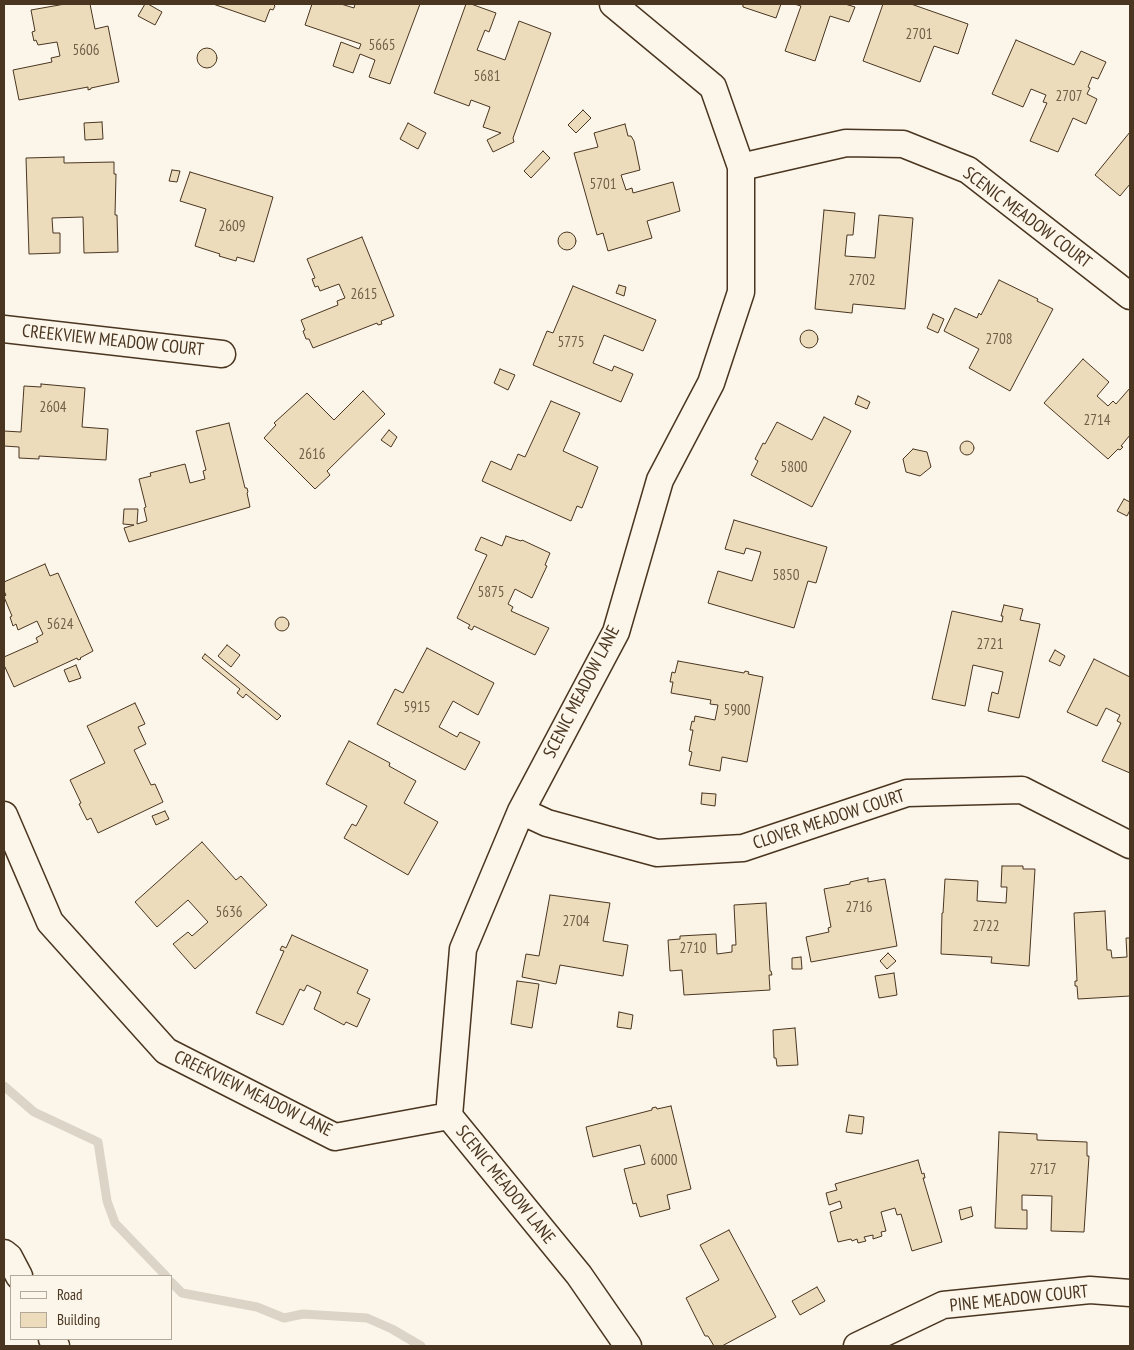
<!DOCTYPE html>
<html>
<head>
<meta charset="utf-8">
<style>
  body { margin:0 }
  #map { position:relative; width:1134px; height:1350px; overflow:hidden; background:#fbf6e9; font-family:"PT Sans Narrow",sans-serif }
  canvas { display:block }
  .frame { position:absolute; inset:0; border:5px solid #4a3520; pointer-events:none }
  .legend { position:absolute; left:10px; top:1275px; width:162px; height:65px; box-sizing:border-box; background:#fbf6e9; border:1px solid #b4a999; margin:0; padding:6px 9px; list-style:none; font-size:15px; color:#4a3520 }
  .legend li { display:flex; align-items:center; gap:10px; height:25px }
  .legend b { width:25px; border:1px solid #b4a999 }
</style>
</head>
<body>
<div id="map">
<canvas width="1134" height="1350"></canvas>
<div class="frame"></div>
<ul class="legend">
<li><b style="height:6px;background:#fbf6e9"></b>Road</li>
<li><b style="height:14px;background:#ecdcbc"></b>Building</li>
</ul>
</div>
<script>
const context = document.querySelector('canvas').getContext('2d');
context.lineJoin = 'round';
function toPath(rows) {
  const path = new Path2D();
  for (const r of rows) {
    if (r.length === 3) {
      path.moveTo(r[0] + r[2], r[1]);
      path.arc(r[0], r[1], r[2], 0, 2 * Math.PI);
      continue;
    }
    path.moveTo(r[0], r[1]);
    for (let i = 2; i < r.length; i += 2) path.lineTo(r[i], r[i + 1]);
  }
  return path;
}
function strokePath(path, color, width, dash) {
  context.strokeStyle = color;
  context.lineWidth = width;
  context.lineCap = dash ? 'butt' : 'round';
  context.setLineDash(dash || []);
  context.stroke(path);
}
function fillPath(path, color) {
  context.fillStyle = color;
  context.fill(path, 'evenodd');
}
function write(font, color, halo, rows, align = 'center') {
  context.font = font + ' "PT Sans Narrow",sans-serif';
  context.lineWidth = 4;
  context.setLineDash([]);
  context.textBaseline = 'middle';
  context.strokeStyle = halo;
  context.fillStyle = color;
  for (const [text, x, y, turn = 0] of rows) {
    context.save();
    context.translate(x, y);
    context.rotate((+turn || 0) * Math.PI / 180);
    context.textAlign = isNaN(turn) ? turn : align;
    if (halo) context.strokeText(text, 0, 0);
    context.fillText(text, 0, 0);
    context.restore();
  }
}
strokePath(toPath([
  [4,1086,34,1112,98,1142,107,1201,115,1223,166,1276],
  [171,1282,182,1293,257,1307,284,1318,303,1314,367,1318,392,1329,421,1346]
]), '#dcd4c6', 9);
const building = toPath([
  [65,4,90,4,95,29,108,26,119,82,91,88,91,89,88,90,88,87,19,100,13,70,52,62,51,58,60,56,57,42,38,45,36,40,34,41,32,32,35,31,31,10,65,4],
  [145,4,148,4,162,12,155,25,138,16,145,4],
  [213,4,273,4,275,6,273,10,270,9,265,22,213,4],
  [312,4,341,4,354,8,355,4,420,4,390,84,369,77,375,60,360,54,353,73,333,66,341,42,359,49,361,44,305,25,312,4],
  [466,4,471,4,496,13,489,32,485,30,477,50,505,60,519,21,551,33,513,138,514,142,493,152,487,140,501,133,483,127,490,107,471,100,469,106,434,93,466,4],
  [741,4,781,4,776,18,743,7,743,5,741,4],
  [794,4,845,4,855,7,849,22,830,16,815,61,785,51,801,6,794,4],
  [883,4,911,4,968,24,958,54,934,46,920,82,863,61,883,4],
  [1016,40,1074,65,1081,51,1106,62,1098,79,1092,77,1088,87,1090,88,1087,94,1097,99,1086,124,1073,118,1058,152,1030,141,1047,103,1043,102,1046,95,1031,89,1023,107,992,94,1016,40],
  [207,58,10],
  [583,110,591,118,576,133,568,125,583,110],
  [102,122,103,139,85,140,84,123,102,122],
  [408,123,426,133,418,149,400,139,408,123],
  [625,124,628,136,631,136,634,141,640,170,621,175,626,190,632,188,633,193,673,182,680,211,647,221,652,238,608,251,603,233,597,235,574,153,598,147,594,133,625,124],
  [1130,132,1130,184,1120,196,1095,175,1130,132],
  [543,151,550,158,531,178,524,171,543,151],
  [64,157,64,163,114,162,114,174,116,174,115,215,117,215,118,252,84,253,83,217,52,218,53,233,60,233,60,253,29,254,26,158,64,157],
  [172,170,180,171,177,182,169,181,172,170],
  [190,172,273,197,254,262,237,257,236,261,219,256,220,254,195,246,206,209,180,201,190,172],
  [824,210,855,213,853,235,847,235,845,256,875,258,879,215,913,218,905,309,853,304,852,313,815,309,824,210],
  [567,241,9],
  [362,237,394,316,381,321,382,324,378,325,377,323,313,348,309,339,306,339,303,331,305,330,301,320,338,305,337,301,345,298,339,284,320,291,318,286,315,287,312,279,315,278,307,259,362,237],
  [999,280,1038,299,1037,301,1053,309,1010,391,969,368,979,349,944,331,955,308,977,318,979,313,981,315,999,280],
  [619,285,626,287,624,296,616,293,619,285],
  [573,286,656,320,643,351,604,335,593,363,612,371,614,366,633,374,621,402,533,365,547,331,553,333,573,286],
  [933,314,944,319,938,333,927,328,933,314],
  [809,339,9],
  [1083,359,1109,382,1097,396,1108,406,1113,401,1116,404,1130,388,1130,435,1121,446,1123,447,1120,450,1118,449,1108,459,1044,403,1083,359],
  [500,369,515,375,508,390,494,383,500,369],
  [41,384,85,388,82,427,108,429,106,460,39,456,39,459,19,458,19,447,4,446,4,431,21,432,24,386,41,387,41,384],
  [363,391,385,414,327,471,330,475,315,489,264,438,276,425,274,423,307,393,334,420,363,391],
  [858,396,870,402,867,409,855,404,858,396],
  [551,401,580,413,563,451,598,467,582,508,577,506,571,521,482,481,491,461,511,470,518,454,525,457,551,401],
  [824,417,851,431,812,507,751,475,758,461,755,459,763,443,765,444,777,422,812,440,824,417],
  [229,423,245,488,247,488,248,492,247,493,250,507,129,542,124,528,134,525,123,524,124,509,138,509,137,524,147,521,144,508,146,507,139,479,151,476,150,473,185,464,190,483,205,479,203,471,206,470,196,431,229,423],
  [389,430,397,437,391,447,381,440,389,430],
  [967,448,7],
  [913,449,927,452,931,467,920,476,906,472,903,459,913,449],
  [1124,499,1130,502,1130,510,1127,516,1117,511,1124,499],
  [734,520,827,547,816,583,808,581,794,628,708,603,718,571,752,581,761,552,746,548,744,554,725,549,734,520],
  [506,536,521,541,522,540,550,553,545,565,547,566,532,598,515,589,508,604,513,607,511,611,549,628,535,655,474,626,472,630,468,628,470,625,457,618,487,555,475,550,481,537,502,546,506,536],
  [45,564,50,576,58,573,93,651,80,658,81,659,78,660,77,658,14,687,4,665,4,657,38,642,36,638,43,634,37,621,18,630,16,624,13,626,10,617,12,616,4,597,6,595,4,591,4,582,45,564],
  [1004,605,1023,609,1020,620,1040,624,1019,718,988,711,992,692,998,694,1003,672,973,665,965,706,932,699,952,611,1002,622,1003,616,1001,616,1004,605],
  [282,624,7],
  [227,645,240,655,231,667,218,656,227,645],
  [427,648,494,683,478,715,453,701,439,727,457,737,460,732,480,742,465,770,377,724,395,689,403,693,427,648],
  [1055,650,1065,656,1060,666,1049,661,1055,650],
  [205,654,281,716,277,720,246,694,243,698,237,693,240,689,202,658,205,654],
  [1094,659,1130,677,1130,773,1102,761,1121,723,1117,721,1120,715,1106,708,1097,726,1067,712,1094,659],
  [678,661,744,673,745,671,749,672,748,674,763,677,747,762,722,757,720,771,689,765,692,752,689,751,693,730,690,730,692,721,694,722,695,716,715,720,718,705,710,704,711,700,671,693,673,682,670,682,672,672,675,673,678,661],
  [76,665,81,678,69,682,64,670,76,665],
  [135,703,145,724,138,727,146,744,134,750,151,785,155,784,163,802,98,833,91,818,87,820,79,804,81,803,70,780,105,763,87,726,135,703],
  [349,741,390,763,389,766,416,781,404,803,438,822,408,875,344,838,352,824,356,826,367,806,326,784,349,741],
  [702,793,716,794,715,806,701,804,702,793],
  [165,811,169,819,156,825,152,816,165,811],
  [202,842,236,880,241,876,267,905,195,969,173,944,188,932,192,936,208,922,188,900,157,927,135,902,202,842],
  [1002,866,1023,866,1023,869,1035,869,1029,966,991,963,992,957,941,954,942,913,943,913,945,879,978,881,977,901,1006,903,1007,887,1001,887,1002,866],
  [868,878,868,882,885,879,897,946,811,962,806,937,829,932,828,928,831,927,824,889,850,884,850,882,868,878],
  [550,895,610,903,603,941,628,945,623,976,560,965,556,984,522,977,526,954,539,956,550,895],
  [766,903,770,971,771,971,772,975,769,975,770,990,684,995,682,970,670,971,668,940,680,939,680,936,716,934,717,954,732,952,732,945,736,945,734,905,766,903],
  [1105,911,1107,950,1111,950,1112,958,1127,957,1126,938,1130,938,1130,996,1078,999,1077,986,1075,986,1075,981,1077,981,1074,913,1105,911],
  [292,935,368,970,357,993,370,999,357,1027,346,1022,344,1025,314,1009,321,992,307,985,304,991,300,989,283,1025,256,1013,284,951,280,950,282,946,286,948,292,935],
  [888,953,896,961,887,969,880,961,888,953],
  [801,957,802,969,792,969,792,958,801,957],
  [894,973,897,995,879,998,875,976,894,973],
  [517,981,539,984,532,1028,511,1024,517,981],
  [619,1012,633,1015,631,1029,617,1027,619,1012],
  [795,1028,798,1065,777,1066,776,1058,774,1058,773,1030,795,1028],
  [671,1106,691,1189,667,1195,670,1209,640,1217,636,1203,633,1204,624,1169,645,1164,640,1145,593,1157,586,1127,652,1110,652,1108,656,1107,657,1109,671,1106],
  [849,1115,864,1117,862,1134,846,1132,849,1115],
  [999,1132,1037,1134,1037,1140,1087,1142,1087,1156,1089,1156,1084,1232,1051,1231,1052,1196,1022,1195,1022,1210,1027,1210,1027,1229,995,1228,999,1132],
  [918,1160,922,1174,924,1173,925,1178,923,1178,942,1242,912,1251,901,1214,897,1215,895,1208,881,1212,886,1231,881,1232,882,1236,873,1239,873,1235,864,1237,866,1241,858,1243,857,1239,852,1241,851,1239,838,1242,830,1212,842,1208,840,1201,829,1205,826,1193,837,1190,835,1184,918,1160],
  [971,1207,973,1216,961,1220,959,1210,971,1207],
  [729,1230,776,1317,722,1346,714,1346,708,1336,705,1336,686,1298,719,1280,700,1245,729,1230],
  [817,1287,825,1301,800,1315,792,1301,817,1287]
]);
fillPath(building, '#ecdcbc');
strokePath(building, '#4a3520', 1);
const street = toPath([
  [613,4,713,87,741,167,741,292,711,383,660,480,616,632,521,811,463,949,449,1116,579,1275,628,1346],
  [741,167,846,143,903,144,968,170,1130,296],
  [4,329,222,354],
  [521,811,547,823,657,853,743,848,907,793,1022,790,1130,845],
  [4,815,50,922,166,1051,335,1137,449,1116],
  [4,1253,9,1257,19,1276],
  [52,1339,56,1346],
  [857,1346,943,1305,1090,1290,1130,1293]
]);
strokePath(street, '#4a3520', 29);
strokePath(street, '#fbf6e9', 26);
write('15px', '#725f47', null, [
  ["2701",919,35],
  ["5665",382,46],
  ["5606",86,51],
  ["5681",487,77],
  ["2707",1069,97],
  ["5701",603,185],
  ["2609",232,227],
  ["2702",862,281],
  ["2615",364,295],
  ["2708",999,340],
  ["5775",571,343],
  ["2604",53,408],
  ["2714",1097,421],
  ["2616",312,455],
  ["5800",794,468],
  ["5850",786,576],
  ["5875",491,593],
  ["5624",60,625],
  ["2721",990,645],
  ["5915",417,708],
  ["5900",737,711],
  ["2716",859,908],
  ["5636",229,913],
  ["2704",576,922],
  ["2722",986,927],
  ["2710",693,949],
  ["6000",664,1161],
  ["2717",1043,1170]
]);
write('18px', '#4a3520', '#fbf6e9', [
  ["SCENIC MEADOW COURT",1027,218,37],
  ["CREEKVIEW MEADOW COURT",113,341,6],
  ["SCENIC MEADOW LANE",582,692,-63],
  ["CLOVER MEADOW COURT",829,820,-18],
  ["CREEKVIEW MEADOW LANE",253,1094,26],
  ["SCENIC MEADOW LANE",505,1185,51],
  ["PINE MEADOW COURT",1019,1299,-6]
]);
</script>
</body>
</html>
